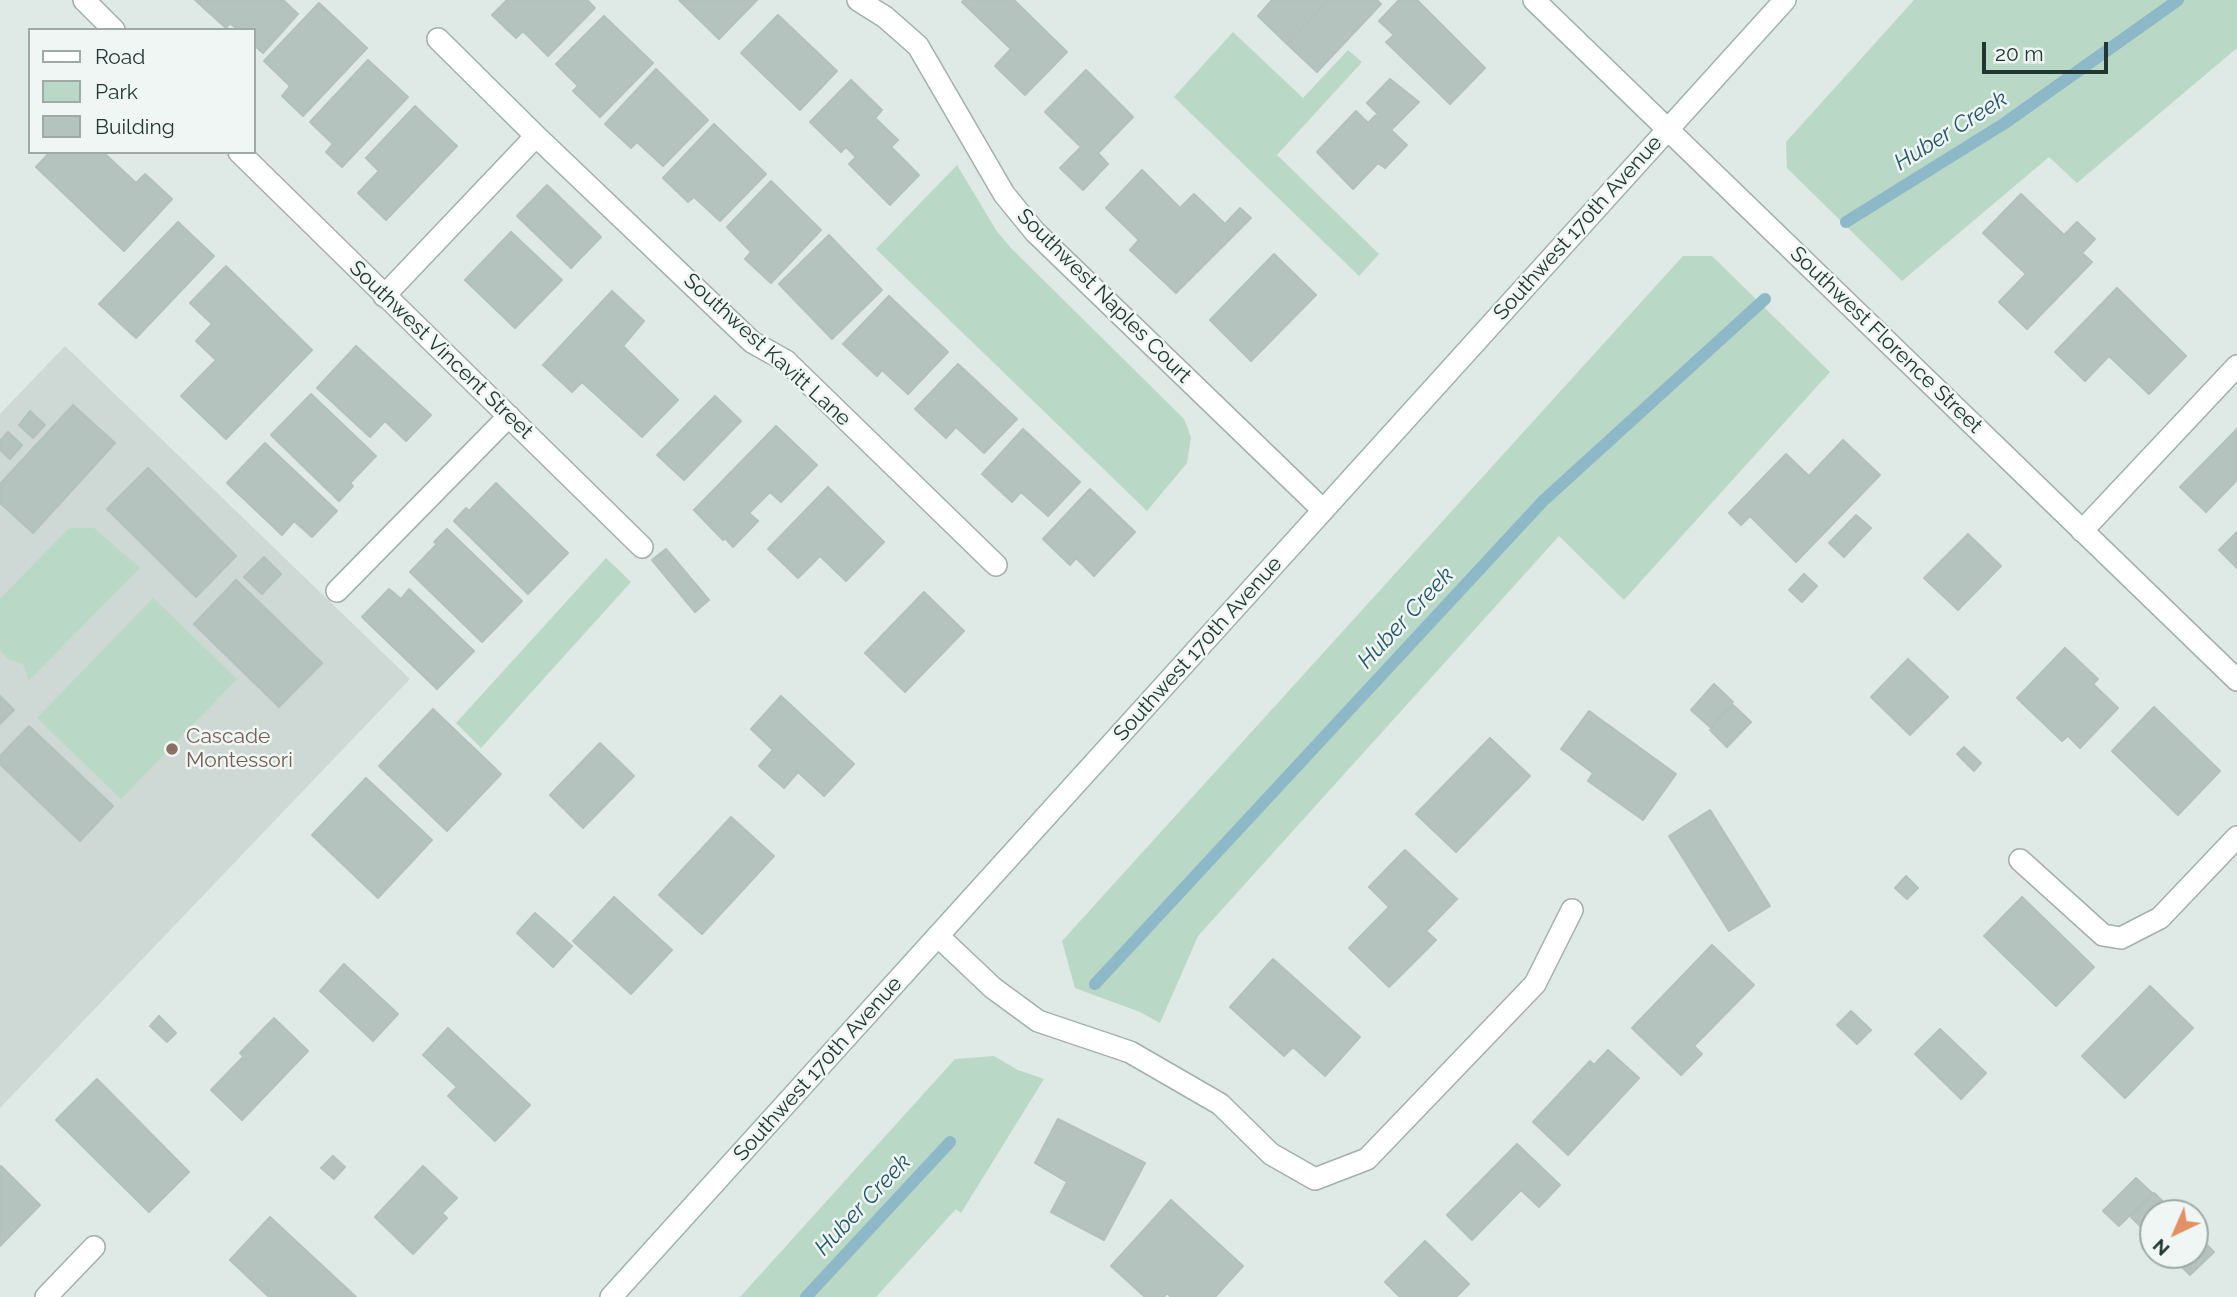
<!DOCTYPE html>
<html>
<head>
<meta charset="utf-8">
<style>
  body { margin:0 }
  #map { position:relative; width:2237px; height:1297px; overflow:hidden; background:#dfe9e5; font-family:Raleway,sans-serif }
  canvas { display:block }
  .legend { position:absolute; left:28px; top:28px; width:228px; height:126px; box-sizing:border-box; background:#eff6f3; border:2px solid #9daaa6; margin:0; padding:9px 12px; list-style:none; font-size:21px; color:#223733 }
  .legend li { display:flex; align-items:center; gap:14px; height:35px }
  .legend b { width:35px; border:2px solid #9daaa6 }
  .north { position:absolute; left:2139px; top:1199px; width:70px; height:70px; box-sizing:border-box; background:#eff6f3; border:2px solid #9daaa6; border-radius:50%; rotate:224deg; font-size:19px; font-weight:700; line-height:28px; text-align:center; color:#223733 }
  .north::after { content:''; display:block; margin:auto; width:24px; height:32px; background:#e19165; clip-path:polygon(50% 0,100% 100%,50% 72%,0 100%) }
  .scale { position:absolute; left:1982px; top:42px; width:126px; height:32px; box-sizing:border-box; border:4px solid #223733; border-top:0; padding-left:9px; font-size:21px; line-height:24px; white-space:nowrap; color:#223733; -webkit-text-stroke:5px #eff6f3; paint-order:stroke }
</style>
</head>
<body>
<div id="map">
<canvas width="2237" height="1297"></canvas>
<ul class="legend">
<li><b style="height:9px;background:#fff"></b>Road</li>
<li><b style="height:19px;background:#bad8c6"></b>Park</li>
<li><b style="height:19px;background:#b5c3bf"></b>Building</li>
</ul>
<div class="north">N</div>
<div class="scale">20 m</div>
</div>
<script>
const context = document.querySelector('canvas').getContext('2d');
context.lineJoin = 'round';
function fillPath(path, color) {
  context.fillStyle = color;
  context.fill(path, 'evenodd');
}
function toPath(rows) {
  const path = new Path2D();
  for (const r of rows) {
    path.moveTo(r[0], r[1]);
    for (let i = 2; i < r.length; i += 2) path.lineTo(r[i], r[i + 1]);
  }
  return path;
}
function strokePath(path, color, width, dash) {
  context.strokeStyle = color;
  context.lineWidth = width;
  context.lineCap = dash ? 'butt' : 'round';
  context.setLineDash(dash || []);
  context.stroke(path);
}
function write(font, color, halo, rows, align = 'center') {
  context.font = font + ' Raleway,sans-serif';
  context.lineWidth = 5;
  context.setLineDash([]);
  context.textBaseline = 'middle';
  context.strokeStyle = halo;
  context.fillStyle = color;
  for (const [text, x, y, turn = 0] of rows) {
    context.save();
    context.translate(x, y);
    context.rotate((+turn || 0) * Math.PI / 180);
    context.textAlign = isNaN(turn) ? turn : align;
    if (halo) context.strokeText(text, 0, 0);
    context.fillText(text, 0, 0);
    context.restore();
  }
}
fillPath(toPath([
  [65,346,410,679,0,1108,0,414]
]), '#ced8d5');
fillPath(toPath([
  [1914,0,2237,0,2237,48,2077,183,2049,157,1902,281,1787,168,1786,142],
  [1233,32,1303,98,1348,50,1362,62,1277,155,1379,254,1359,276,1174,97],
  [957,165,996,230,1011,248,1184,419,1191,437,1187,463,1147,511,876,249],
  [1683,256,1712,256,1830,372,1624,600,1559,536,1198,936,1160,1023,1140,1012,1075,988,1062,941],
  [69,528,94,528,140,568,29,680,23,664,10,660,0,651,0,599],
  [606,558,631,582,481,748,456,723],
  [153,598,237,679,121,799,37,718],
  [994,1056,1018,1070,1044,1079,961,1213,956,1209,876,1297,740,1297,955,1059]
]), '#bad8c6');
strokePath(toPath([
  [1846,222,2005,123,2178,0],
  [1095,984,1543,501,1765,299],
  [806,1297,950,1142]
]), '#8db8c8', 12);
const building = toPath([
  [195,0,283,0,298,14,263,53,254,45,254,30,238,30,230,23,226,28,195,0],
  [507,0,587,0,595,8,548,56,523,31,516,38,492,15,507,0],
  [679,0,757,0,719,39,679,0],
  [964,0,1014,0,1067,52,1025,95,995,66,1011,49,962,2,964,0],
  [1272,0,1329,0,1287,44,1258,16,1272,0],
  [1329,0,1377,0,1381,4,1317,72,1287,44,1329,0],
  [1399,0,1417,0,1485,68,1450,104,1386,42,1394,35,1379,21,1399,0],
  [319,3,367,48,303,116,282,96,290,86,264,61,319,3],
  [778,15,837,71,800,110,741,53,778,15],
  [604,16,653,63,600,117,573,91,578,86,556,64,604,16],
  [368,60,408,97,342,167,326,152,333,144,310,122,368,60],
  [656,69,708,120,663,166,637,142,631,148,605,124,656,69],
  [1086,70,1133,117,1098,153,1108,164,1083,190,1060,168,1081,147,1045,112,1086,70],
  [1390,79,1419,102,1391,130,1407,145,1385,168,1378,163,1353,189,1317,152,1356,111,1368,123,1376,115,1378,118,1380,116,1367,103,1390,79],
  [851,80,882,110,875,118,898,140,891,147,919,175,890,205,849,164,856,157,846,147,841,152,810,122,851,80],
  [415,106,457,146,386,220,358,193,379,171,366,158,415,106],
  [714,124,766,174,720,221,694,197,688,202,663,178,714,124],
  [50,152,103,152,136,183,145,174,172,199,124,251,36,167,50,152],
  [1142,170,1180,208,1194,194,1225,224,1240,208,1251,218,1176,293,1130,250,1139,240,1106,208,1142,170],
  [771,181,821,230,771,283,745,259,751,252,727,227,771,181],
  [547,185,601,237,571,268,517,216,547,185],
  [2021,194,2064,235,2077,222,2095,239,2082,253,2092,262,2027,329,1999,302,2026,274,1983,233,2021,194],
  [178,222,214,256,136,338,99,304,178,222],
  [511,232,562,280,515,328,465,280,511,232],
  [829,235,882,290,832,339,779,284,829,235],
  [1274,254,1316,295,1251,361,1210,320,1274,254],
  [226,266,312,350,226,439,181,396,216,360,196,341,212,324,190,303,226,266],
  [2117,288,2186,356,2149,394,2109,356,2085,381,2055,352,2117,288],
  [612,291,644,321,623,346,678,400,642,437,582,382,572,392,543,365,612,291],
  [889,296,948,352,908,394,882,370,877,376,843,344,889,296],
  [356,346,431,415,406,441,385,421,370,437,317,388,356,346],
  [958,364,1017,419,984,453,956,427,946,438,915,409,958,364],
  [311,394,376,456,350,483,353,486,339,501,271,435,311,394],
  [715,396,741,421,684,480,657,455,715,396],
  [73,405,115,443,33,533,0,503,0,484,73,405],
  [30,411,45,425,33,438,19,425,30,411],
  [776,426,817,465,781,502,770,492,749,513,758,521,733,547,725,538,723,540,694,510,776,426],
  [1023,429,1080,482,1048,516,1021,492,1012,502,982,474,1023,429],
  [2237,429,2237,480,2206,512,2180,487,2237,429],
  [8,432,22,445,10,459,0,450,0,441,8,432],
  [1843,440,1880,475,1796,562,1750,516,1741,525,1729,513,1786,454,1809,476,1843,440],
  [265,443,337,511,312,537,294,521,282,535,227,483,265,443],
  [148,468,236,556,196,597,107,509,148,468],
  [496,483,568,553,528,594,454,521,466,508,469,511,496,483],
  [828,487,884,542,846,581,820,556,798,578,768,549,828,487],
  [1090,489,1135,532,1094,576,1076,558,1070,565,1043,539,1090,489],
  [1856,515,1871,528,1844,557,1829,543,1856,515],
  [447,529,522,601,482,642,410,572,437,544,434,542,447,529],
  [2237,532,2237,568,2219,550,2237,532],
  [1968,534,2001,566,1958,610,1924,578,1968,534],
  [666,549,709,600,695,612,652,560,666,549],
  [264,557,281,574,262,594,244,577,264,557],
  [1804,574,1817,586,1802,602,1789,590,1804,574],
  [236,580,322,663,279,707,194,624,236,580],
  [389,589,401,599,409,589,474,651,437,689,362,617,389,589],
  [924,592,964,631,905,692,865,653,924,592],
  [2065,648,2098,679,2093,684,2118,708,2080,748,2068,736,2062,741,2017,698,2065,648],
  [1908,659,1948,697,1910,735,1871,697,1908,659],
  [1714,684,1733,702,1710,727,1691,710,1714,684],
  [0,696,14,710,0,724,0,696],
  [781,696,854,764,824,796,798,772,784,788,759,766,773,750,751,729,781,696],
  [1733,705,1751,722,1727,747,1710,730,1733,705],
  [2154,707,2220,771,2178,815,2112,751,2154,707],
  [433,709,501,774,447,831,379,766,433,709],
  [1589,711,1676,774,1643,820,1588,781,1593,773,1561,749,1589,711],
  [29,726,113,806,80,841,0,764,0,756,29,726],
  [1490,738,1530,776,1456,852,1416,814,1490,738],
  [600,743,634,776,583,828,550,795,600,743],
  [1964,747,1981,763,1974,771,1957,754,1964,747],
  [366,778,432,840,378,898,312,835,366,778],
  [1710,810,1770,906,1729,931,1669,836,1710,810],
  [731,817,774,856,702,934,659,895,731,817],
  [1405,850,1457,899,1426,931,1436,940,1389,987,1349,948,1389,907,1369,887,1405,850],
  [1906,876,1918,888,1907,899,1895,888,1906,876],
  [614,897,672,950,631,994,573,941,614,897],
  [2022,897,2094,967,2056,1006,1984,936,2022,897],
  [535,913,572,946,553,967,517,933,535,913],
  [1712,945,1754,985,1694,1046,1702,1054,1681,1075,1632,1028,1712,945],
  [1273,959,1360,1037,1325,1076,1293,1047,1284,1056,1230,1007,1273,959],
  [344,964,398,1014,373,1041,320,991,344,964],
  [2150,986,2193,1028,2125,1098,2082,1056,2150,986],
  [1851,1011,1871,1030,1857,1044,1837,1025,1851,1011],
  [159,1016,176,1033,167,1042,150,1026,159,1016],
  [274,1018,308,1051,242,1120,211,1090,243,1057,246,1059,240,1053,274,1018],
  [448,1028,530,1105,495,1141,448,1096,457,1087,423,1055,448,1028],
  [1940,1029,1986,1073,1961,1099,1915,1054,1940,1029],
  [1608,1050,1639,1078,1568,1155,1533,1122,1590,1061,1594,1065,1608,1050],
  [97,1079,189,1172,149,1212,56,1120,97,1079],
  [1058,1119,1145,1163,1104,1240,1051,1212,1067,1182,1035,1163,1058,1119],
  [1517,1144,1560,1185,1539,1207,1521,1190,1472,1240,1447,1215,1517,1144],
  [333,1156,345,1167,334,1179,321,1168,333,1156],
  [1,1166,40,1205,0,1246,0,1168,1,1166],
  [423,1166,457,1198,442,1213,447,1218,413,1254,375,1217,423,1166],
  [2136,1178,2152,1193,2119,1226,2103,1211,2136,1178],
  [2154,1193,2175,1213,2153,1213,2153,1239,2131,1217,2154,1193],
  [1171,1200,1243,1266,1215,1297,1171,1297,1167,1293,1164,1297,1145,1297,1111,1266,1171,1200],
  [270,1217,356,1297,269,1297,230,1260,270,1217],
  [2195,1233,2214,1252,2190,1275,2170,1255,2195,1255,2195,1233],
  [1425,1241,1469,1284,1456,1297,1400,1297,1385,1282,1425,1241]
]);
fillPath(building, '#b5c3bf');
strokePath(building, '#b3c1bd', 2);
const lane = toPath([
  [2082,531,2237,366],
  [2020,860,2103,935,2121,938,2160,918,2237,837],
  [46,1297,94,1247]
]);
const street = toPath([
  [84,0,114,30],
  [858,0,885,17,918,46,1004,194,1035,232,1323,510],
  [1534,0,2237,680],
  [438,39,536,136,752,342,786,361,996,565],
  [239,152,642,547],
  [384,296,536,136],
  [337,591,509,416],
  [938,936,993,988,1038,1021,1130,1052,1220,1104,1271,1154,1315,1179,1367,1159,1535,984,1572,910]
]);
const secondary = toPath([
  [611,1297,1785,0]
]);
strokePath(lane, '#a3b0ac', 24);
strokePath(street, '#a3b0ac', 24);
strokePath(secondary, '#a0b3ae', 24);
strokePath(lane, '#fff', 21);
strokePath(street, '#fff', 21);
strokePath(secondary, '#fff', 21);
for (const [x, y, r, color] of [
  [172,749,7,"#8d6e63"]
]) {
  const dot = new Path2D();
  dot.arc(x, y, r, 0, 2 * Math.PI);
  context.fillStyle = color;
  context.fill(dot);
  strokePath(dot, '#eff6f3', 2.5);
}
write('21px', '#223733', '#eff6f3', [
  ["Southwest 170th Avenue",1578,228,-48],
  ["Southwest Naples Court",1104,296,45],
  ["Southwest Florence Street",1886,340,44],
  ["Southwest Vincent Street",441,350,44],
  ["Southwest Kavitt Lane",767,350,42],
  ["Southwest 170th Avenue",1198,649,-48],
  ["Southwest 170th Avenue",818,1069,-48]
]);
write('21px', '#785e54', '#eff6f3', [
  ["Cascade",186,737],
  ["Montessori",186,761]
], 'left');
write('italic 23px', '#24576b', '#eff6f3', [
  ["Huber Creek",1951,131,-32],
  ["Huber Creek",1406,618,-47],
  ["Huber Creek",863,1205,-47]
]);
</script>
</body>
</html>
